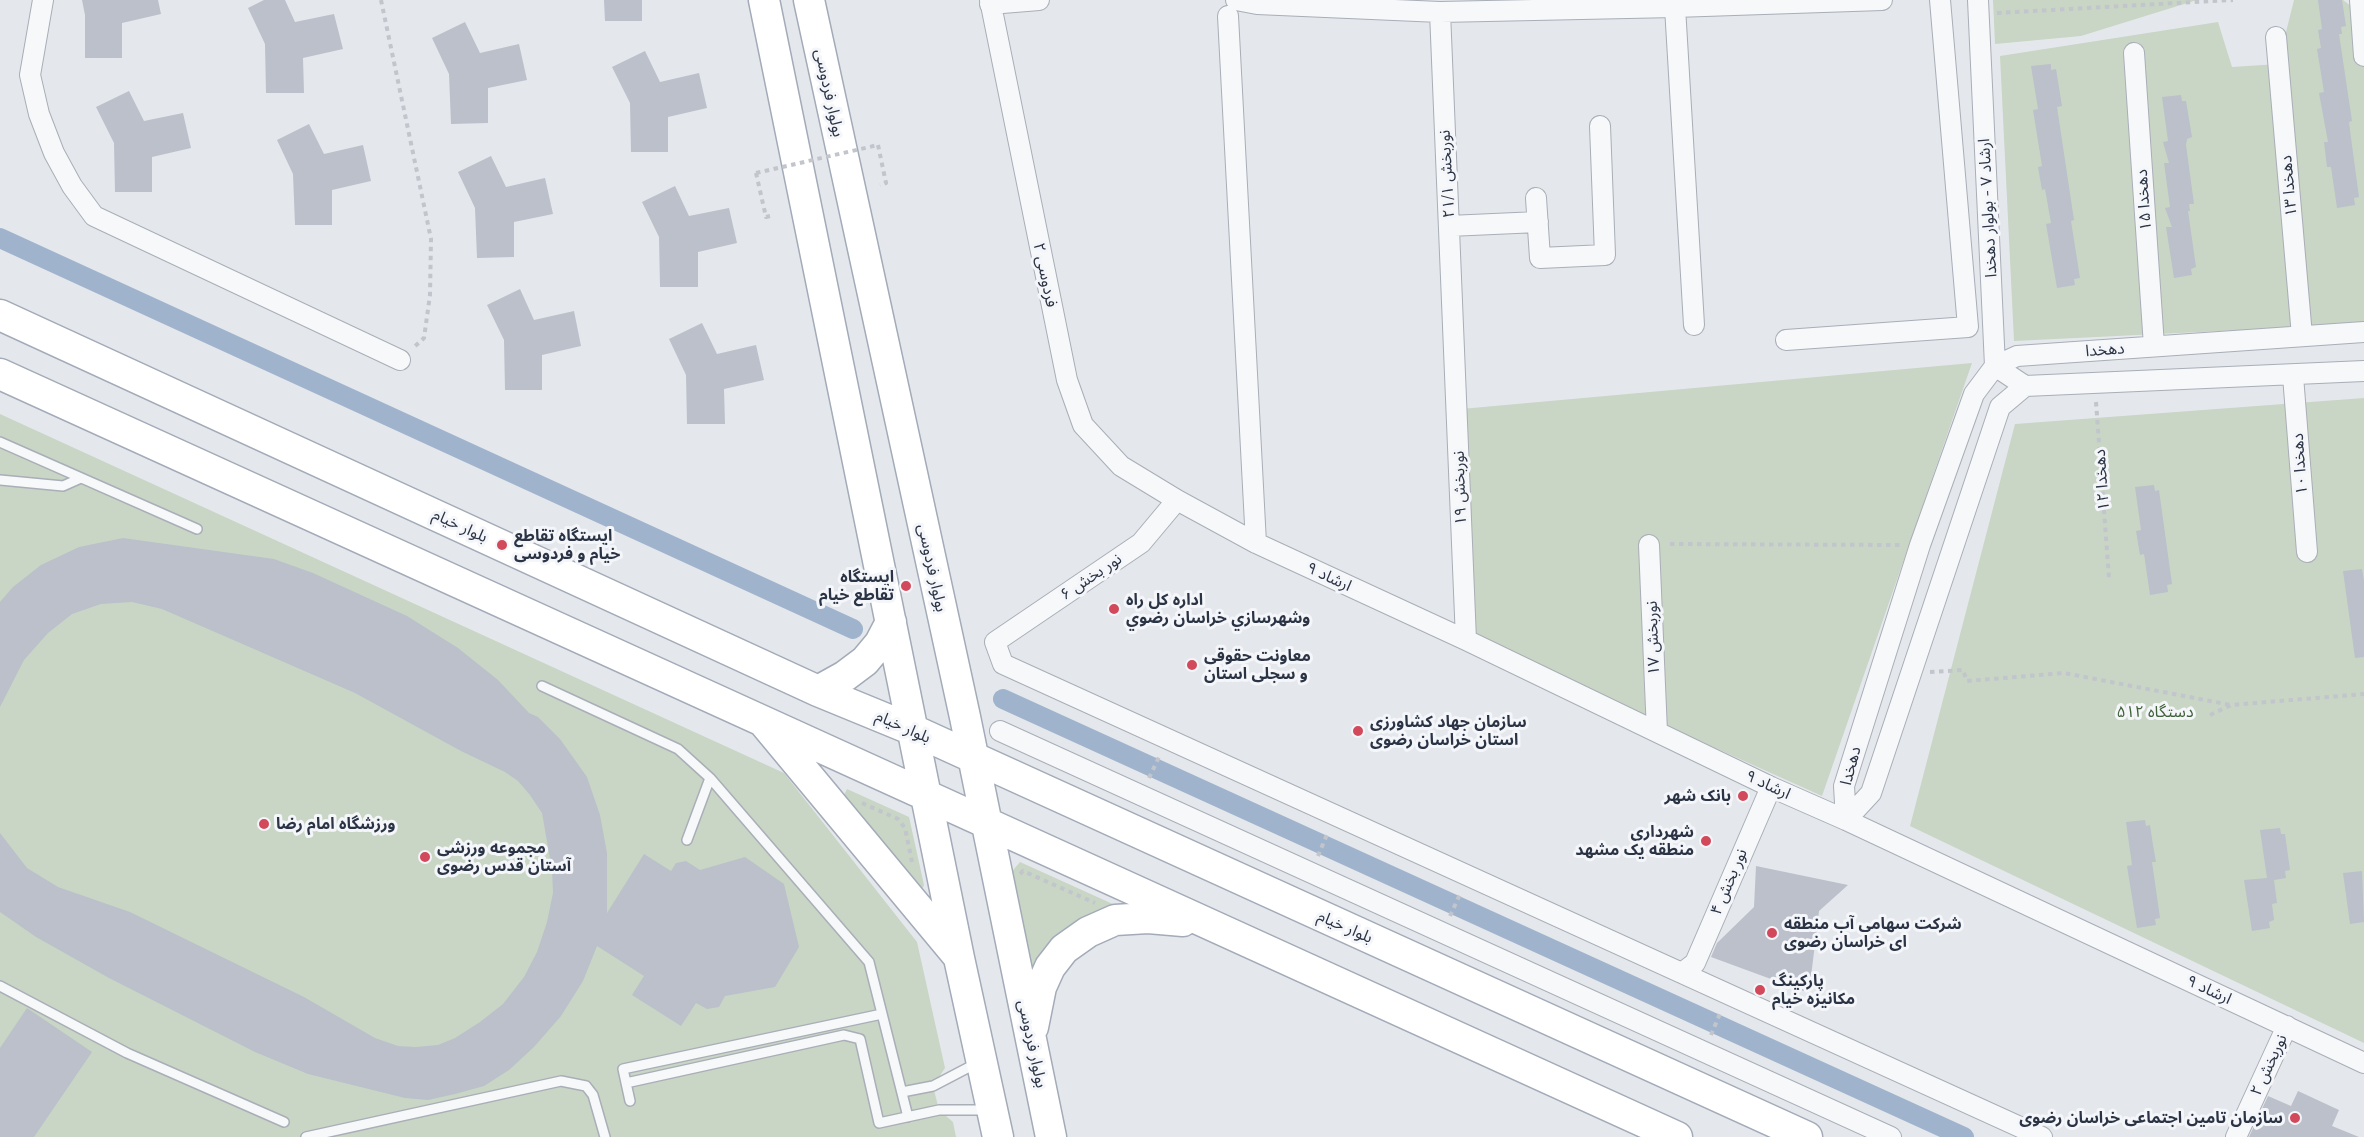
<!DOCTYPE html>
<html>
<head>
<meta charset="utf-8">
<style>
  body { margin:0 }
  canvas { display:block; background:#e4e7ec }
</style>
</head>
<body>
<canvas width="2364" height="1137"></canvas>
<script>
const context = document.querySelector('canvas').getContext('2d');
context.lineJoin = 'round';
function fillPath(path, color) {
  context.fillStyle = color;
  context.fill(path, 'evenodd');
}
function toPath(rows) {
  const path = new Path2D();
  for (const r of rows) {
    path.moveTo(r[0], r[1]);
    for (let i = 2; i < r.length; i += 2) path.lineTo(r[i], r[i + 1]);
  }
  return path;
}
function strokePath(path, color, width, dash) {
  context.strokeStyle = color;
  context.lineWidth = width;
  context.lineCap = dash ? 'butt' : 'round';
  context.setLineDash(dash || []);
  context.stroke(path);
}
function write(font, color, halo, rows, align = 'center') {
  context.font = font + ' Mulish,"Noto Sans Arabic",sans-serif';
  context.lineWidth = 6;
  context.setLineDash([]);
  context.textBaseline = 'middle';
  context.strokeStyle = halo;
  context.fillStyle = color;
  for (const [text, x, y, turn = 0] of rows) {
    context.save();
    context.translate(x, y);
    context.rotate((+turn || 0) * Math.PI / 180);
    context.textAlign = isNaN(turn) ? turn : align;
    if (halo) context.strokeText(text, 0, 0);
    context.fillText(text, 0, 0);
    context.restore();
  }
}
fillPath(toPath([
  [1993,0,2197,0,2081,36,1995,44],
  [2294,0,2343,0,2364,16,2364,324,2014,341,2000,56,2218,22,2232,67,2278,64],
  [1972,363,1822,796,1473,639,1461,409],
  [2364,398,2364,1043,1910,826,2015,424],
  [0,414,784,773,917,942,945,1068,933,1086,939,1110,953,1122,956,1137,0,1137],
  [847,789,909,817,924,885,922,890,843,797],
  [1020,862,1115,905,1030,978,1008,876]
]), '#c9d6c5');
strokePath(toPath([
  [0,238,853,629],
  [1003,699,1964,1137]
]), '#9fb4cc', 20);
fillPath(toPath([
  [82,0,158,0,161,14,122,23,122,58,85,58,85,15],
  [264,0,285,0,295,22,334,14,343,49,303,58,304,93,266,93,265,44,248,8],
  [604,0,642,0,642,21,605,21],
  [2318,0,2342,0,2346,26,2341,27,2342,34,2339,34,2352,121,2349,122,2351,138,2359,197,2354,198,2355,205,2337,208,2331,167,2327,167,2324,142,2328,142,2319,93,2324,92,2317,49,2321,48,2318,30,2322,29],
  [465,22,480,53,519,44,527,80,488,88,488,123,451,124,449,74,432,38],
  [645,51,660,82,699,73,707,108,668,117,668,152,631,152,630,103,612,67],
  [2051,64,2051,70,2056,69,2062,106,2057,107,2074,220,2071,221,2080,278,2074,279,2075,285,2057,288,2046,224,2051,223,2045,189,2042,190,2038,167,2042,166,2033,110,2038,109,2031,66],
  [129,91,144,121,183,113,191,148,152,157,152,192,115,192,114,143,96,107],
  [2181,95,2182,101,2186,101,2192,137,2187,139,2186,145,2194,204,2189,204,2190,211,2188,211,2196,267,2191,269,2192,275,2174,278,2166,227,2172,227,2165,208,2170,207,2164,163,2169,163,2163,142,2168,141,2162,97],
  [309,124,324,154,363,145,371,181,332,190,332,225,295,225,293,174,277,140],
  [491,156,506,187,545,178,553,214,514,222,514,257,477,258,475,208,458,172],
  [675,186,689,216,729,208,737,243,698,252,698,287,660,287,659,237,642,202],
  [520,289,534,320,574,311,581,346,542,355,542,390,505,390,504,340,487,305],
  [702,323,717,354,756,345,764,380,724,389,725,424,687,424,686,375,669,339],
  [2154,485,2155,491,2159,490,2172,584,2167,585,2168,592,2150,595,2144,554,2140,555,2136,531,2141,530,2135,487],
  [123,538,274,559,313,573,407,616,458,648,498,680,529,713,538,717,560,739,587,777,600,815,607,853,607,913,644,854,671,871,676,863,686,861,700,870,745,857,784,884,799,947,775,987,725,996,719,1007,707,1009,696,1003,681,1026,632,995,644,976,597,946,583,981,561,1016,534,1047,509,1070,484,1086,455,1094,428,1100,405,1098,308,1074,255,1052,109,978,36,937,13,921,0,912,0,833,27,868,58,887,130,912,304,997,375,1038,398,1046,416,1047,438,1045,455,1038,480,1022,503,1004,524,977,537,952,547,922,553,893,552,870,542,813,530,795,518,781,505,772,461,751,355,693,162,609,132,602,101,604,72,614,48,633,24,660,0,707,0,602,13,587,41,565,79,547],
  [2362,569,2364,581,2364,657,2355,658,2343,571],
  [2145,820,2146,826,2150,825,2153,845,2156,862,2152,862,2160,918,2155,919,2156,925,2137,928,2127,866,2132,865,2126,822],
  [2280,828,2281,834,2285,834,2290,870,2285,871,2286,878,2274,880,2277,903,2272,904,2274,920,2269,922,2270,928,2252,931,2244,880,2267,878,2260,830],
  [1756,866,1848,885,1819,911,1809,993,1711,957,1717,943,1754,907],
  [2362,871,2364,922,2350,924,2343,873],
  [27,1008,92,1052,34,1137,0,1137,0,1048],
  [2298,1091,2339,1110,2332,1126,2359,1137,2249,1137,2268,1096,2291,1106]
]), '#bbc0ca');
const lane = toPath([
  [0,442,197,529],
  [0,480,63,486,81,478],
  [542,686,678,749,710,778,869,962,908,1117],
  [687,840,710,778],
  [0,986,127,1053,284,1122],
  [626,1083,844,1035,860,1039,879,1123,939,1110,987,1110],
  [902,1092,933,1086,977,1063],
  [630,1101,623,1069,882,1014],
  [306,1137,561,1081,586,1086,593,1095,605,1137]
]);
const street = toPath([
  [43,0,30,75,39,114,54,153,72,186,94,216,400,360],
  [990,0,1067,380,1083,425,1121,466,1177,500,1256,543,1466,640,1771,787,1846,820,2364,1063],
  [1236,0,1257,4,1440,12,1675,7,1882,0],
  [1978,0,1995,366,2025,386],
  [2360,0,2364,56],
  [990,4,1039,0],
  [1675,7,1694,325],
  [1440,12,1466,640],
  [1228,16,1256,543],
  [2276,37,2302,336],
  [2134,53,2154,346],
  [1536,198,1540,258,1605,255,1600,126],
  [1449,226,1538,222],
  [1786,340,1968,327,1940,0],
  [2293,376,2307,552],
  [1177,500,1141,543,995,642,1003,664,2042,1137],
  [1649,545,1657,732],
  [1000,731,1891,1137],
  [1846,820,1844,786,1920,545,1974,394,1995,366,2017,356,2364,332],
  [1846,820,1871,793,2000,407,2025,386,2364,371],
  [1682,973,1695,963,1771,787],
  [2236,1137,2287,1026]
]);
const primary = toPath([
  [764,0,959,958,998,1137],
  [809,0,965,717,1051,1137],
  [0,315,818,691,913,730,1807,1137],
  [0,374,1677,1137],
  [818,691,845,676,865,661,880,643,891,622],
  [765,724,957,955],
  [1033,1027,1041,987,1050,967,1064,949,1088,932,1115,920,1148,918,1183,921]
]);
strokePath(lane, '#a9aeb7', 12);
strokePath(street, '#a9aeb7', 22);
strokePath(primary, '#a3abb8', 33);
strokePath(toPath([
  [381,0,431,239,430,295,424,338,412,349],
  [1997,13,2233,0],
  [878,145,886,183,880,185],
  [756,173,766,217,770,216],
  [2096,402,2109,578],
  [1670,544,1900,545],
  [1930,672,1963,670,1967,681,2064,673,2231,705],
  [2210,715,2231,705,2364,694],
  [1149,778,1160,755],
  [862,803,898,819,905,828,912,862],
  [1318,856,1328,832],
  [1020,874,1023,871,1095,903],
  [1450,916,1461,892],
  [1711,1035,1721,1011]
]), '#c2c5cb', 4, [4.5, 4.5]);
strokePath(lane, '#f7f8fa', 9);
strokePath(street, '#f7f8fa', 20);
strokePath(primary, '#fff', 30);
strokePath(toPath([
  [756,173,878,145]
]), '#c2c5cb', 4, [4.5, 4.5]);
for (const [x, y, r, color] of [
  [502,545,6,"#d1495b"],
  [906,586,6,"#d1495b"],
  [1114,609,6,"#d1495b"],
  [1192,665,6,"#d1495b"],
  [1358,731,6,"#d1495b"],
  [1743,796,6,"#d1495b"],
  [264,824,6,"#d1495b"],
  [1706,841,6,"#d1495b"],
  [425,857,6,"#d1495b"],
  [1772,933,6,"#d1495b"],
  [1760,990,6,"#d1495b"],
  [2295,1118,6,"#d1495b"]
]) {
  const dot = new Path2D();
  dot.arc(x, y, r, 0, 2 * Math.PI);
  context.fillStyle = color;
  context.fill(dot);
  strokePath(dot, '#f4f6f9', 2);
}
write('16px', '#2b3445', '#f4f6f9', [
  ["بولوار فردوسی",829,93,78],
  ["نوربخش ۲۱/۱",1447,174,-93],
  ["دهخدا ۱۳",2289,186,-95],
  ["دهخدا ۱۵",2144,200,-94],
  ["ارشاد ۷ - بولوار دهخدا",1988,208,-93],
  ["فردوسی ۲",1045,275,78],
  ["دهخدا",2105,350,-4],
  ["دهخدا ۱۰",2300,464,-94],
  ["دهخدا ۱۲",2102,480,-94],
  ["نوربخش ۱۹",1460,488,-92],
  ["بلوار خیام",460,526,25],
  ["بولوار فردوسی",932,568,78],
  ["نور بخش ۶",1091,577,-34],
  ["ارشاد ۹",1329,577,25],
  ["نوربخش ۱۷",1653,638,-92],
  ["بلوار خیام",903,727,24],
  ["دهخدا",1851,766,-75],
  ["ارشاد ۹",1768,785,25],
  ["نور بخش ۴",1729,882,-67],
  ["بلوار خیام",1345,927,24],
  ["ارشاد ۹",2209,990,25],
  ["بولوار فردوسی",1032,1044,78],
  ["نوربخش ۲",2269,1065,-65]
]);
write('bold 16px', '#2b3445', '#f4f6f9', [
  ["ایستگاه تقاطع",514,536],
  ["خیام و فردوسی",514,554],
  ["ایستگاه",894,577,"right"],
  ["تقاطع خیام",894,595,"right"],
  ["اداره كل راه",1126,600],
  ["وشهرسازي خراسان رضوي",1126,618],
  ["معاونت حقوقی",1204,656],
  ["و سجلی استان",1204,674],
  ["سازمان جهاد کشاورزی",1370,722],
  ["استان خراسان رضوی",1370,740],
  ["بانک شهر",1731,796,"right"],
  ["ورزشگاه امام رضا",276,824],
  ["شهرداری",1694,832,"right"],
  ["منطقه یک مشهد",1694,850,"right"],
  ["مجموعه ورزشی",437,848],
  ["آستان قدس رضوی",437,866],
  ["شرکت سهامی آب منطقه",1784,924],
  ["ای خراسان رضوی",1784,942],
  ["پارکینگ",1772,981],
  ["مکانیزه خیام",1772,999],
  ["سازمان تامین اجتماعی خراسان رضوی",2283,1118,"right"]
], 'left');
write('16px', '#3f6138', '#f4f6f9', [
  ["۵۱۲ دستگاه",2155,712]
]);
</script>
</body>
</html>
